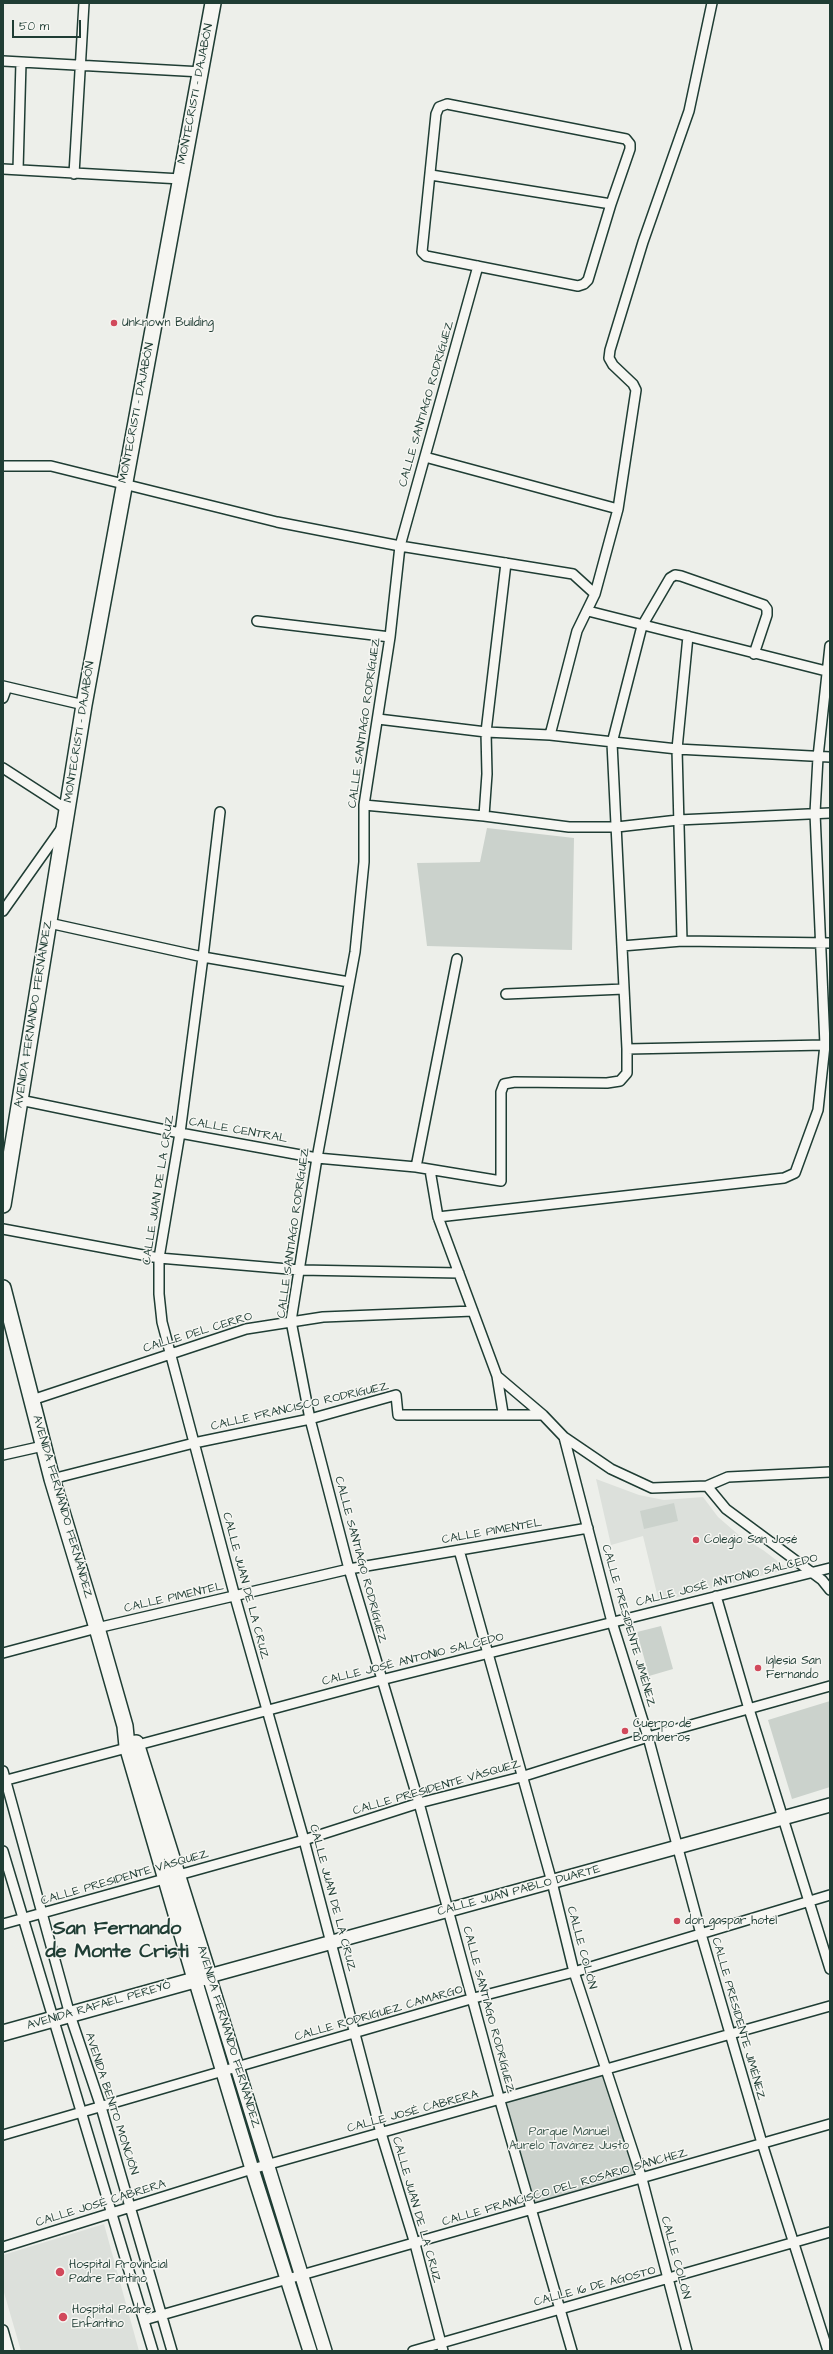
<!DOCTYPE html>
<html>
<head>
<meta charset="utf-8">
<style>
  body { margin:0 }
  #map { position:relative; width:833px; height:2354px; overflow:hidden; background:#edefea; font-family:"Architects Daughter",sans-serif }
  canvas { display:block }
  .frame { position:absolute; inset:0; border:4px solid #1f3d34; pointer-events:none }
  .scale { position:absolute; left:12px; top:20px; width:69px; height:18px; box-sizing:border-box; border:2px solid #1f3d34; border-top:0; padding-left:5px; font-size:12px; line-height:14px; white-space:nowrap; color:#1f3d34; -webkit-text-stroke:3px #f6f6f2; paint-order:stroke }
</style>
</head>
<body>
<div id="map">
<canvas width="833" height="2354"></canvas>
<div class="frame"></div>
<div class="scale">50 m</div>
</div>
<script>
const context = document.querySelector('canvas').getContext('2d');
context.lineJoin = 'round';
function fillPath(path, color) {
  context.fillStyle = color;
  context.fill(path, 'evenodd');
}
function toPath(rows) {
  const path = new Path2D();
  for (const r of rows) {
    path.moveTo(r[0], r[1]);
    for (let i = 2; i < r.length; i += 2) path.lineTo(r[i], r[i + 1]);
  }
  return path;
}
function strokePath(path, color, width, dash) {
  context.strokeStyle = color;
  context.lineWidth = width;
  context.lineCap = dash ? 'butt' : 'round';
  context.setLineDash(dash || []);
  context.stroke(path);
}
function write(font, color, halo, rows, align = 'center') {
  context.font = font + ' "Architects Daughter",sans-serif';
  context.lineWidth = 3;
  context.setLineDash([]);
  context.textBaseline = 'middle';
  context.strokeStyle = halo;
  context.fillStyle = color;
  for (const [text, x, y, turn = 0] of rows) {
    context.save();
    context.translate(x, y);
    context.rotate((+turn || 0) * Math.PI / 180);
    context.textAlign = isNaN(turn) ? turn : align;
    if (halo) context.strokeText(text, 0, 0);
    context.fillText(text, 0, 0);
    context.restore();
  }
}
fillPath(toPath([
  [596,1479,639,1495,664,1500,703,1497,718,1517,740,1536,763,1550,788,1569,659,1602,643,1536,611,1545],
  [104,2224,139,2351,21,2351,3,2289,3,2255]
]), '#dce0db');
fillPath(toPath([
  [487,828,574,838,572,950,427,946,417,863,480,862],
  [674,1503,678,1521,644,1529,640,1511],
  [661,1626,673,1669,649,1676,637,1632],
  [830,1701,830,1787,792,1799,768,1720],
  [605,2070,642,2179,532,2211,500,2101]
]), '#cbd2cc');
const street = toPath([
  [3,61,202,72],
  [447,104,626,139,630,144,630,149,611,204,588,280,584,284,578,286,426,256,422,252,436,114,439,107,447,104],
  [3,169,181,179],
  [18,170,21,62],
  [74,174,84,3],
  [431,175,611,204],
  [478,266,400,546,390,637,364,805,364,862,355,952,317,1158,291,1321,310,1419,349,1569,419,1803,500,2101,572,2351],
  [425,457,618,509],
  [3,466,51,466,277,522,400,546,573,574,595,594],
  [588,611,830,672],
  [257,621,390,637],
  [3,686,84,705],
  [3,698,7,687],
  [378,719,486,732,550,735,677,749,830,757],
  [550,735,577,631,595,594,618,509,636,390,633,384,613,365,609,358,610,350,643,242,689,111,712,3],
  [3,768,68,810],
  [364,805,484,816,569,827,617,827,678,820,830,813],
  [220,812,203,957,180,1133,159,1258,159,1294,162,1322,235,1597,304,1840,381,2133,415,2244,443,2351],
  [484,816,487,774,486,732,506,563],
  [3,911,61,829],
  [49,923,203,957,349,982],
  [682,941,677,749,688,636],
  [622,946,682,941,830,943],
  [506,994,624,989],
  [627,1049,825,1045],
  [20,1100,180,1133,317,1158,416,1167,501,1181,501,1092,504,1084,515,1082,607,1083,620,1081,627,1073,627,1049,612,743,642,626,670,578,675,575,681,576,764,605,767,609,767,615,754,654],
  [416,1167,457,959],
  [430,1170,438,1217,497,1376,503,1413],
  [438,1217,784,1178,795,1173,818,1110,825,1045,815,813,818,757,830,646],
  [3,1229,159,1258,300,1270,459,1273],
  [497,1376,543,1415,564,1437,611,1469,652,1488,707,1486,728,1477,830,1472],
  [32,1400,246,1329,323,1317,473,1311],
  [564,1437,612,1622,648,1737,701,1934,762,2143,828,2351],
  [3,1455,43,1446],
  [52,1479,194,1443,310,1419,396,1395,398,1415,543,1415],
  [707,1486,726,1509,822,1580,830,1590],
  [459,1550,552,1882,574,1972,642,2179,687,2351],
  [716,1596,749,1709,830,1969],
  [3,1653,97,1628,349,1569,588,1528],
  [3,1771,70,2015,101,2107,172,2351],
  [3,1781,381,1680,830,1568],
  [3,1851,153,2351],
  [3,1924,304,1840,419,1803,521,1777,648,1737,830,1686],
  [3,2135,474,1998,574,1972,830,1895],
  [3,2247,252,2169,830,2006],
  [144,2320,830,2124],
  [3,2330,9,2351],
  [413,2351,830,2232]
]);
const secondary = toPath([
  [195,1979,252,2169,310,2351],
  [325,2351,209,1976,830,1805]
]);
const primary = toPath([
  [3,1205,84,705,213,3],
  [3,1288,52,1479,97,1628,125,1726,127,1746,195,1979],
  [3,2033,209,1976,136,1743]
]);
strokePath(street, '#1f3d34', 12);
strokePath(secondary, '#1f3d34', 16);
strokePath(primary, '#1f3d34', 18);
strokePath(street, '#f6f6f2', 9);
strokePath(secondary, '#f6f6f2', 13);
strokePath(primary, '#f6f6f2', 15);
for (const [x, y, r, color] of [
  [114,323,4,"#d1495b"],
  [696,1540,4,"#d1495b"],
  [758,1668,4,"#d1495b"],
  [625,1731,4,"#d1495b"],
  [677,1921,4,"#d1495b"],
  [60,2272,5,"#d1495b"],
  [63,2317,5,"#d1495b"]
]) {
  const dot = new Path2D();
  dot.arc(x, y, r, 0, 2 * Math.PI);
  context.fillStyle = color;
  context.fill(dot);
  strokePath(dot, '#f6f6f2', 1.5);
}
write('12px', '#1f3d34', '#f6f6f2', [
  ["MONTECRISTI - DAJABÓN",196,94,-79],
  ["CALLE SANTIAGO RODRÍGUEZ",427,404,-74],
  ["MONTECRISTI - DAJABÓN",137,413,-79],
  ["CALLE SANTIAGO RODRÍGUEZ",365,723,-82],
  ["MONTECRISTI - DAJABÓN",80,732,-81],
  ["AVENIDA FERNANDO FERNÁNDEZ",34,1014,-81],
  ["CALLE CENTRAL",238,1131,10],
  ["CALLE JUAN DE LA CRUZ",159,1190,-81],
  ["CALLE SANTIAGO RODRÍGUEZ",294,1233,-82],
  ["CALLE DEL CERRO",198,1333,-17],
  ["CALLE FRANCISCO RODRÍGUEZ",300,1407,-13],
  ["AVENIDA FERNANDO FERNÁNDEZ",62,1507,74],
  ["CALLE PIMENTEL",492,1532,-10],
  ["CALLE SANTIAGO RODRÍGUEZ",360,1560,75],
  ["CALLE JOSÉ ANTONIO SALCEDO",727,1581,-14],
  ["CALLE JUAN DE LA CRUZ",245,1586,75],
  ["CALLE PIMENTEL",174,1598,-13],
  ["CALLE PRESIDENTE JIMÉNEZ",628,1626,74],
  ["CALLE JOSÉ ANTONIO SALCEDO",413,1660,-14],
  ["CALLE PRESIDENTE VÁSQUEZ",437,1788,-16],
  ["CALLE PRESIDENTE VÁSQUEZ",125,1878,-16],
  ["CALLE JUAN PABLO DUARTE",519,1891,-15],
  ["CALLE JUAN DE LA CRUZ",332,1898,75],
  ["CALLE COLÓN",581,1948,75],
  ["AVENIDA RAFAEL PEREYÓ",99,2006,-16],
  ["CALLE SANTIAGO RODRÍGUEZ",488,2010,75],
  ["CALLE RODRÍGUEZ CAMARGO",379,2014,-16],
  ["CALLE PRESIDENTE JIMÉNEZ",738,2019,74],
  ["AVENIDA FERNANDO FERNÁNDEZ",228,2037,73],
  ["AVENIDA BENITO MONCIÓN",111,2104,72],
  ["CALLE JOSÉ CABRERA",413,2112,-15],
  ["CALLE FRANCISCO DEL ROSARIO SÁNCHEZ",565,2188,-16],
  ["CALLE JOSÉ CABRERA",101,2204,-17],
  ["CALLE JUAN DE LA CRUZ",416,2210,74],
  ["CALLE COLÓN",675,2258,75],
  ["CALLE 16 DE AGOSTO",595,2287,-15]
]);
write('12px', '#1f3d34', '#f6f6f2', [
  ["Unknown Building",122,323],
  ["Colegio San José",704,1540],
  ["Iglesia San",766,1661],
  ["Fernando",766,1675],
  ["Cuerpo de",633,1724],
  ["Bomberos",633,1738],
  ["don gaspar hotel",685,1921],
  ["Hospital Provincial",69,2265],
  ["Padre Fantino",69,2279],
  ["Hospital Padre",72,2310],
  ["Enfantino",72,2324]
], 'left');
write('12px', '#415b52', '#f6f6f2', [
  ["Parque Manuel",569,2132],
  ["Aurelo Tavárez Justo",569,2146]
]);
write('bold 20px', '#1f3d34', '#f6f6f2', [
  ["San Fernando",117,1930],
  ["de Monte Cristi",117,1953]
]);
</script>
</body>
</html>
